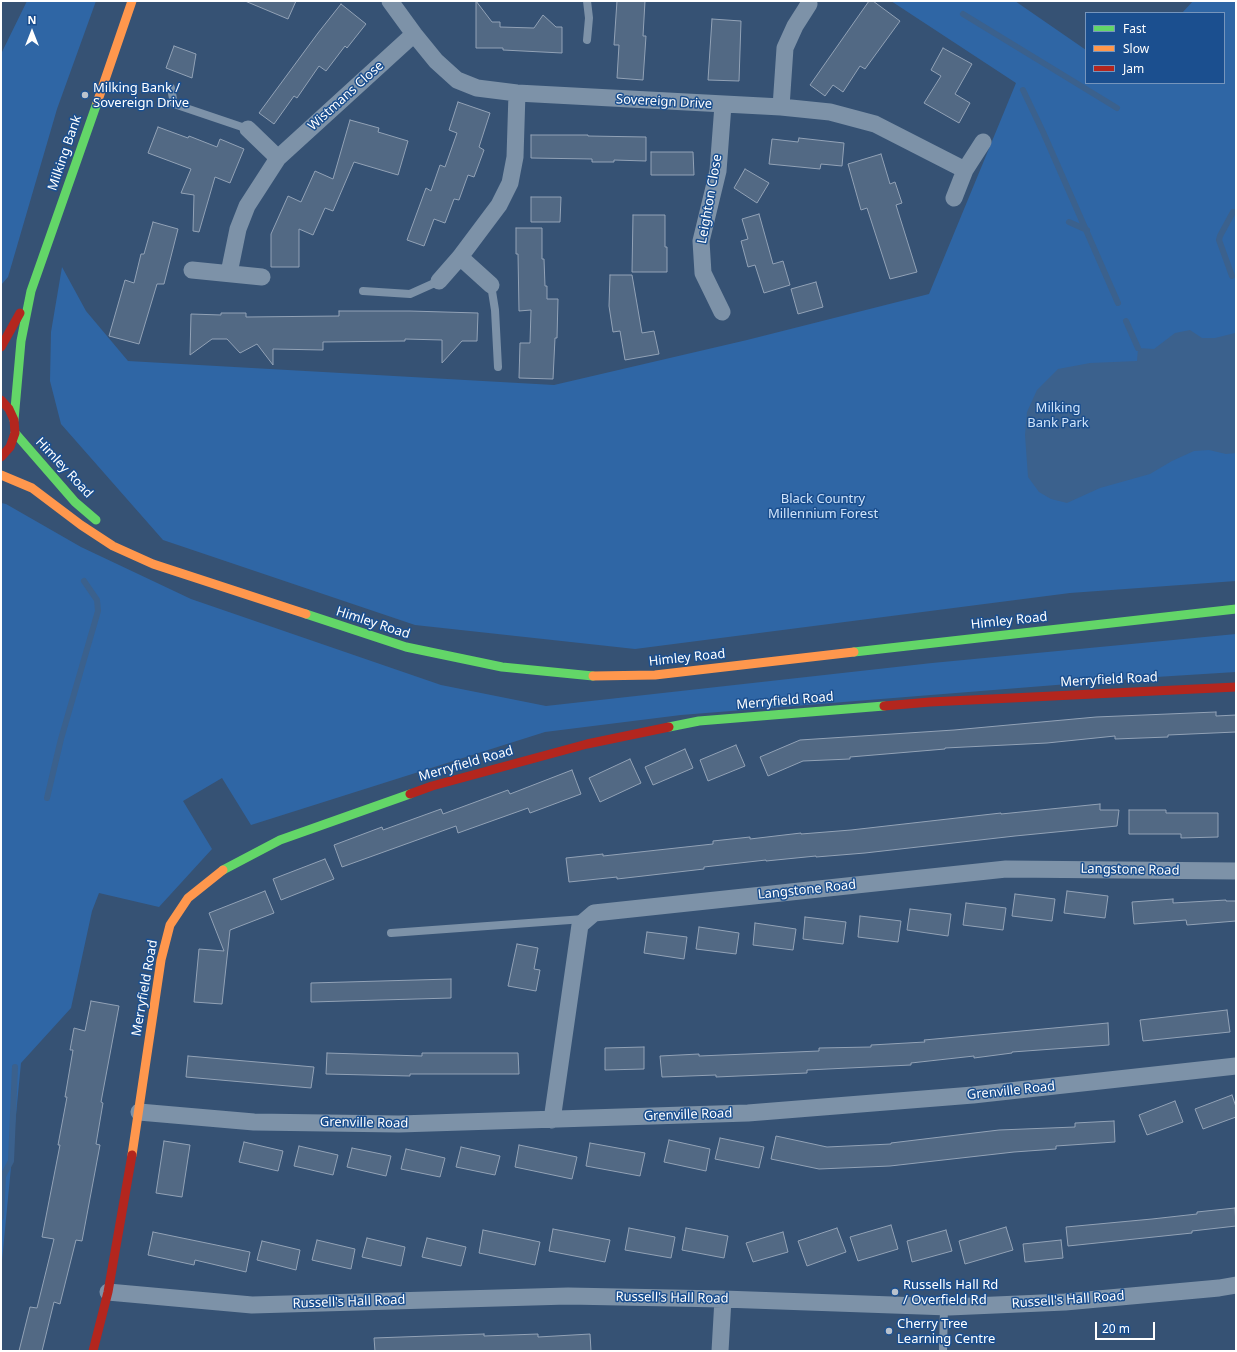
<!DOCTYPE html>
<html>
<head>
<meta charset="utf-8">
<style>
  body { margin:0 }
  #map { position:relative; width:1237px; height:1352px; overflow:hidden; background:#365274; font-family:"Noto Sans",sans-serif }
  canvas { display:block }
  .frame { position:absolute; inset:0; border:2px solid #fff; pointer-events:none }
  .legend { position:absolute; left:1085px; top:12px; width:140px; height:72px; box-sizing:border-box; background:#1b4f8f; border:1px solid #7695bc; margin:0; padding:5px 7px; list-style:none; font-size:12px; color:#fff }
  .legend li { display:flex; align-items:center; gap:8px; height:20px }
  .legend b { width:20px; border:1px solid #7695bc }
  .north { position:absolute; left:12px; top:12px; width:40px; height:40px; -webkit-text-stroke:3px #1b4f8f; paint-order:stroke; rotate:0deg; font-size:11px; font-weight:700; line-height:16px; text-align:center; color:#fff }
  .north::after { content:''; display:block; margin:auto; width:14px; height:18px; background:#fff; clip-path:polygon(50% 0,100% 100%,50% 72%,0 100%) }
  .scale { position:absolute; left:1095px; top:1322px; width:60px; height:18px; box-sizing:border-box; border:2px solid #fff; border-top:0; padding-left:5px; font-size:12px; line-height:14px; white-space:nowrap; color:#fff; -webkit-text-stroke:3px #1b4f8f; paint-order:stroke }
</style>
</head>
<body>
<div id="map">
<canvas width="1237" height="1352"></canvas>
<div class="frame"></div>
<ul class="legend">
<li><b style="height:5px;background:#63d668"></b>Fast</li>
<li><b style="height:5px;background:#ff974d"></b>Slow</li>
<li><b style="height:5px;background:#b3261e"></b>Jam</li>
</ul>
<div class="north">N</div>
<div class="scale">20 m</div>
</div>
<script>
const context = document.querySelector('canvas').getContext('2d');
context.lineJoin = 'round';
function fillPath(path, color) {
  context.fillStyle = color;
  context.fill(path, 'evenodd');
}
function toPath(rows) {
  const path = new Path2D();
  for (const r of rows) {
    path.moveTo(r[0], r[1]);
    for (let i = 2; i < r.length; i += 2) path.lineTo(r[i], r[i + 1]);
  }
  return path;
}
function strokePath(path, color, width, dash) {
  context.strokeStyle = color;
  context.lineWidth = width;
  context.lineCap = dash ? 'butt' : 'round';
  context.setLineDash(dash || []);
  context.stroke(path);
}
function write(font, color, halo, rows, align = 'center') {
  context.font = font + ' "Noto Sans",sans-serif';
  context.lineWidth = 3;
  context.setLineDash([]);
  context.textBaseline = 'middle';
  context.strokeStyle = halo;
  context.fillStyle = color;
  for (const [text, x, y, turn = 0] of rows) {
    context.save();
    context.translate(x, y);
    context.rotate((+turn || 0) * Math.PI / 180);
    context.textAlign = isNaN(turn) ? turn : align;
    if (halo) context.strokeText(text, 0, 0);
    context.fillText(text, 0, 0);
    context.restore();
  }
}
fillPath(toPath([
  [27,1,96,1,57,109,8,277,1,285,1,54],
  [891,1,1015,1,1086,50,1086,83,1224,83,1224,13,1182,13,1193,1,1236,1,1236,581,1070,593,635,649,415,625,163,540,61,424,50,381,51,332,62,267,86,311,128,361,554,385,747,340,929,294,1016,83],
  [1,503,6,504,81,547,191,599,441,685,546,706,932,663,1236,634,1236,672,1156,677,681,715,545,732,251,825,222,778,183,801,212,849,159,907,99,893,92,911,71,1008,21,1063,1,1271]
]), '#2f66a5');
fillPath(toPath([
  [1190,330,1202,338,1215,338,1235,333,1236,335,1236,453,1226,454,1209,450,1194,451,1172,461,1150,474,1100,488,1067,503,1051,499,1039,492,1028,477,1025,435,1027,412,1037,390,1058,369,1090,363,1137,361,1138,348,1154,349,1175,333]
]), '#3b618d');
strokePath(toPath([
  [963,14,1117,108],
  [1023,90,1043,132,1118,303],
  [1069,222,1087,230],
  [1232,276,1219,240,1220,236,1233,212],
  [1126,321,1138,348],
  [47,798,61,739,98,611,97,600,84,581],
  [1,1217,3,1176,11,1161,15,1067]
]), '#3b618d', 6);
const building = toPath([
  [245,1,296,1,288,19,245,1],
  [476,1,492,22,500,22,500,27,534,28,543,15,556,27,562,27,562,53,503,50,503,48,476,48,476,1],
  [617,1,645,1,643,36,646,36,643,80,617,78,619,45,614,45,617,1],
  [869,1,873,1,900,21,865,69,860,66,843,92,833,85,825,96,810,85,869,1],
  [341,4,366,24,347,48,345,46,326,71,319,66,297,98,294,96,274,124,259,113,318,33,341,4],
  [712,19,741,21,739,81,708,80,712,19],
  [174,46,196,54,192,78,166,68,174,46],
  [943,48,972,64,955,94,970,103,959,123,924,103,941,76,931,70,943,48],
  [458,102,490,113,479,147,484,150,474,177,468,175,459,200,454,199,445,223,434,219,424,246,407,240,426,188,431,191,440,165,445,167,457,133,449,130,458,102],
  [350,120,379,128,378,132,408,141,398,175,354,162,333,211,325,208,313,235,299,229,299,267,271,267,271,234,288,196,301,202,315,171,333,179,350,120],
  [158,127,188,138,189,136,217,147,220,139,244,149,230,183,215,177,199,232,193,231,194,195,181,193,191,169,148,153,158,127],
  [531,135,588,135,588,136,646,137,646,161,614,160,614,162,592,162,592,159,531,158,531,135],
  [799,138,844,143,842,166,821,164,820,169,769,164,772,139,798,142,799,138],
  [651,152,693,152,694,175,651,175,651,152],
  [881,154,890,184,895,182,902,203,896,205,917,272,890,279,867,208,861,210,848,164,881,154],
  [745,169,769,183,757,203,734,188,745,169],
  [531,197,561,197,560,222,531,222,531,197],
  [759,214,773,264,783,261,790,285,764,293,755,265,748,267,741,241,748,239,742,219,759,214],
  [633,215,665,215,665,247,667,247,667,272,632,272,633,215],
  [153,222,178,229,164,284,157,284,139,344,109,336,125,280,134,283,141,254,144,254,153,222],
  [516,228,542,228,542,259,544,259,545,286,547,286,547,299,558,299,557,338,555,338,553,379,519,378,520,343,530,343,531,310,519,311,518,254,516,254,516,228],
  [610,275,632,275,642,333,654,331,659,354,625,360,620,331,613,332,609,306,610,275],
  [816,282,823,307,798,314,791,289,816,282],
  [339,311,410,311,478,313,477,341,462,341,442,363,442,340,405,339,405,341,323,342,323,350,273,349,273,365,257,344,240,353,227,339,212,339,190,355,191,314,221,315,221,313,246,313,246,317,339,316,339,311],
  [1216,712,1216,716,1236,715,1236,732,1168,735,1168,737,1115,739,1115,736,1047,743,945,748,945,749,850,757,850,759,803,761,768,776,760,757,800,740,954,730,1096,717,1216,712],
  [736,745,745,766,708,781,700,760,736,745],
  [685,749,693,768,653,785,645,767,685,749],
  [630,759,641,783,600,802,589,778,630,759],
  [572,770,581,794,530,813,528,808,458,833,456,826,342,867,334,845,382,827,383,830,441,809,443,814,508,790,510,794,572,770],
  [1100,804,1100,810,1119,810,1117,826,1015,836,865,853,816,857,816,856,766,861,766,860,704,867,704,869,617,879,617,877,569,882,566,858,603,854,603,856,713,844,713,841,750,837,750,839,801,833,801,834,851,830,1001,813,1001,814,1100,804],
  [1129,810,1166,810,1166,813,1218,813,1218,837,1181,838,1181,834,1129,834,1129,810],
  [325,859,334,879,281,900,273,879,325,859],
  [265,891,274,913,230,930,222,1004,194,1002,199,949,224,951,209,913,265,891],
  [1067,891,1108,896,1105,918,1064,913,1067,891],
  [1015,894,1055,899,1052,921,1012,916,1015,894],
  [1173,899,1173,903,1226,900,1226,901,1236,901,1236,921,1187,925,1186,920,1134,924,1132,902,1173,899],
  [966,903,1006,908,1003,930,963,925,966,903],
  [910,909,951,914,948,936,907,930,910,909],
  [860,916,901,921,898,942,858,937,860,916],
  [805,917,846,922,843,944,803,939,805,917],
  [755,923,796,929,793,950,753,945,755,923],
  [699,927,739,933,736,954,696,949,699,927],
  [647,932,687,937,684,959,644,953,647,932],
  [517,944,538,948,534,969,540,970,536,991,508,986,517,944],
  [451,979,451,998,311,1002,311,983,451,979],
  [91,1001,119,1006,101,1102,103,1103,96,1144,100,1145,82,1241,76,1240,60,1304,54,1302,42,1351,19,1351,30,1307,37,1308,54,1239,42,1237,60,1145,58,1145,67,1097,65,1097,73,1050,70,1050,74,1028,85,1031,91,1001],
  [1227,1010,1230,1032,1143,1041,1140,1020,1227,1010],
  [1108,1023,1109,1045,1012,1052,1012,1053,974,1058,974,1056,911,1063,911,1065,807,1070,807,1073,716,1077,716,1075,662,1077,660,1056,699,1054,699,1056,819,1051,819,1048,871,1047,871,1045,925,1042,924,1040,1108,1023],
  [644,1047,644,1069,605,1070,605,1048,644,1047],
  [327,1053,422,1056,422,1053,518,1053,519,1074,410,1074,410,1076,326,1074,327,1053],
  [188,1056,314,1067,311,1088,186,1077,188,1056],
  [1232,1095,1236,1107,1236,1117,1203,1129,1195,1109,1232,1095],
  [1175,1101,1183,1122,1147,1135,1139,1115,1175,1101],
  [1114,1121,1115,1142,1056,1146,1056,1149,1014,1152,890,1166,819,1169,771,1159,776,1136,827,1147,891,1144,891,1143,999,1130,1075,1127,1075,1123,1114,1121],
  [720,1138,764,1147,759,1168,715,1159,720,1138],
  [669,1140,710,1149,706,1171,664,1162,669,1140],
  [164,1141,190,1145,182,1197,156,1193,164,1141],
  [244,1142,283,1151,278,1171,239,1162,244,1142],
  [590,1143,645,1153,640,1176,586,1166,590,1143],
  [519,1145,577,1157,572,1179,515,1167,519,1145],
  [299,1146,338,1155,333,1175,294,1166,299,1146],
  [461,1147,500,1156,495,1175,456,1167,461,1147],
  [352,1148,391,1156,386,1176,347,1167,352,1148],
  [406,1149,445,1158,440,1177,401,1169,406,1149],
  [1235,1208,1236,1226,1192,1231,1192,1233,1068,1246,1066,1227,1152,1219,1197,1214,1197,1212,1235,1208],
  [891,1225,898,1249,858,1261,850,1237,891,1225],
  [1006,1227,1013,1250,965,1264,959,1241,1006,1227],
  [629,1228,675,1237,671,1258,625,1250,629,1228],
  [686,1228,728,1236,724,1258,682,1250,686,1228],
  [837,1228,846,1252,807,1266,798,1241,837,1228],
  [553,1229,610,1240,605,1262,549,1251,553,1229],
  [483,1230,540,1242,535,1265,479,1253,483,1230],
  [946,1230,952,1251,912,1262,907,1241,946,1230],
  [153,1232,250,1252,246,1272,195,1260,194,1265,148,1255,153,1232],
  [783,1232,788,1252,753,1262,746,1243,783,1232],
  [367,1238,405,1247,401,1266,362,1257,367,1238],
  [427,1238,466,1247,461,1266,422,1257,427,1238],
  [317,1240,355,1249,351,1269,312,1260,317,1240],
  [1061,1240,1063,1258,1025,1262,1023,1244,1061,1240],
  [262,1241,300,1250,296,1270,257,1260,262,1241],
  [484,1334,484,1336,538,1334,538,1337,590,1334,591,1351,375,1351,374,1338,484,1334]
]);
fillPath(building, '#526984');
strokePath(building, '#92a2b6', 1);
strokePath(toPath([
  [587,1,589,18,587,40],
  [171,88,174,104,248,129],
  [491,285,495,310,498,367],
  [363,291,410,294,439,281],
  [391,933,584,919],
  [943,1351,944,1307]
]), '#7d92a8', 8);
strokePath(toPath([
  [390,1,414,34,436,61,457,80,477,88,517,93,781,107,830,112,875,124,965,170],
  [781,107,785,48,795,26,809,4],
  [248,129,278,158],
  [954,198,965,170,983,142],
  [460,257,491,285],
  [192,270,262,277],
  [229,273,238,229,247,206,278,158,414,34],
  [439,281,460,257,499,205,510,183,515,157,517,93],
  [722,312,703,273,701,241,718,171,723,105],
  [139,1112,254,1122,399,1124,748,1113,973,1095,1236,1066],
  [552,1120,580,925,594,913,1006,869,1236,871],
  [108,1292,252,1305,568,1296,723,1299,949,1307,1065,1302,1219,1288,1236,1285],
  [720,1351,723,1299]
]), '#7d92a8', 17);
strokePath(toPath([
  [14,420,21,341,31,291,97,103],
  [15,433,75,502,96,520],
  [306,614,406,647,502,667,593,676],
  [854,652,1236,609],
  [669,727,699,721,884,706],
  [223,870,280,840,410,794]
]), '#63d668', 9);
strokePath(toPath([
  [97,103,132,1],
  [1,475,32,488,81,525,113,546,153,564,306,614],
  [593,676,655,675,854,652],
  [132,1155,161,960,170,925,188,898,223,870]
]), '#ff974d', 9);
strokePath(toPath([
  [1,347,20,313],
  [1,400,9,409,14,420,15,433,10,447,1,457],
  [884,706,930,702,1236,687],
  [410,794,432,786,587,744,669,727],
  [93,1351,108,1292,132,1155]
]), '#b3261e', 9);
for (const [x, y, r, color] of [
  [85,95,4,"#b9c2ce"],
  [895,1292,4,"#b9c2ce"],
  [889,1331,4,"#b9c2ce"]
]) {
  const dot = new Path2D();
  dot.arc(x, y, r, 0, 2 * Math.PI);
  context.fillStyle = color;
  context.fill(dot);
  strokePath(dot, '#1b4f8f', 1.5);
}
write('13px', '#fff', '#1b4f8f', [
  ["Milking Bank /",93,88],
  ["Sovereign Drive",93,103],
  ["Russells Hall Rd",903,1285],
  ["/ Overfield Rd",903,1300],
  ["Cherry Tree",897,1324],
  ["Learning Centre",897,1339]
], 'left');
write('13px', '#fff', '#1b4f8f', [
  ["Wistmans Close",346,96,-42],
  ["Sovereign Drive",664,102,3],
  ["Milking Bank",65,153,-71],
  ["Leighton Close",710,199,-80],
  ["Himley Road",64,468,47],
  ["Himley Road",1009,621,-6],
  ["Himley Road",373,623,18],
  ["Himley Road",687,658,-6],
  ["Merryfield Road",1109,680,-3],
  ["Merryfield Road",785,701,-5],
  ["Merryfield Road",466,764,-16],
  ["Langstone Road",1130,870,1],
  ["Langstone Road",807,890,-6],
  ["Merryfield Road",145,988,-80],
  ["Grenville Road",1011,1091,-6],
  ["Grenville Road",688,1115,-2],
  ["Grenville Road",364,1123,1],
  ["Russell's Hall Road",672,1298,1],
  ["Russell's Hall Road",1068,1300,-4],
  ["Russell's Hall Road",349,1302,-2]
]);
write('13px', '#cfe3fa', '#1b4f8f', [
  ["Milking",1058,408],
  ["Bank Park",1058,423],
  ["Black Country",823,499],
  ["Millennium Forest",823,514]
]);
</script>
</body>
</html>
